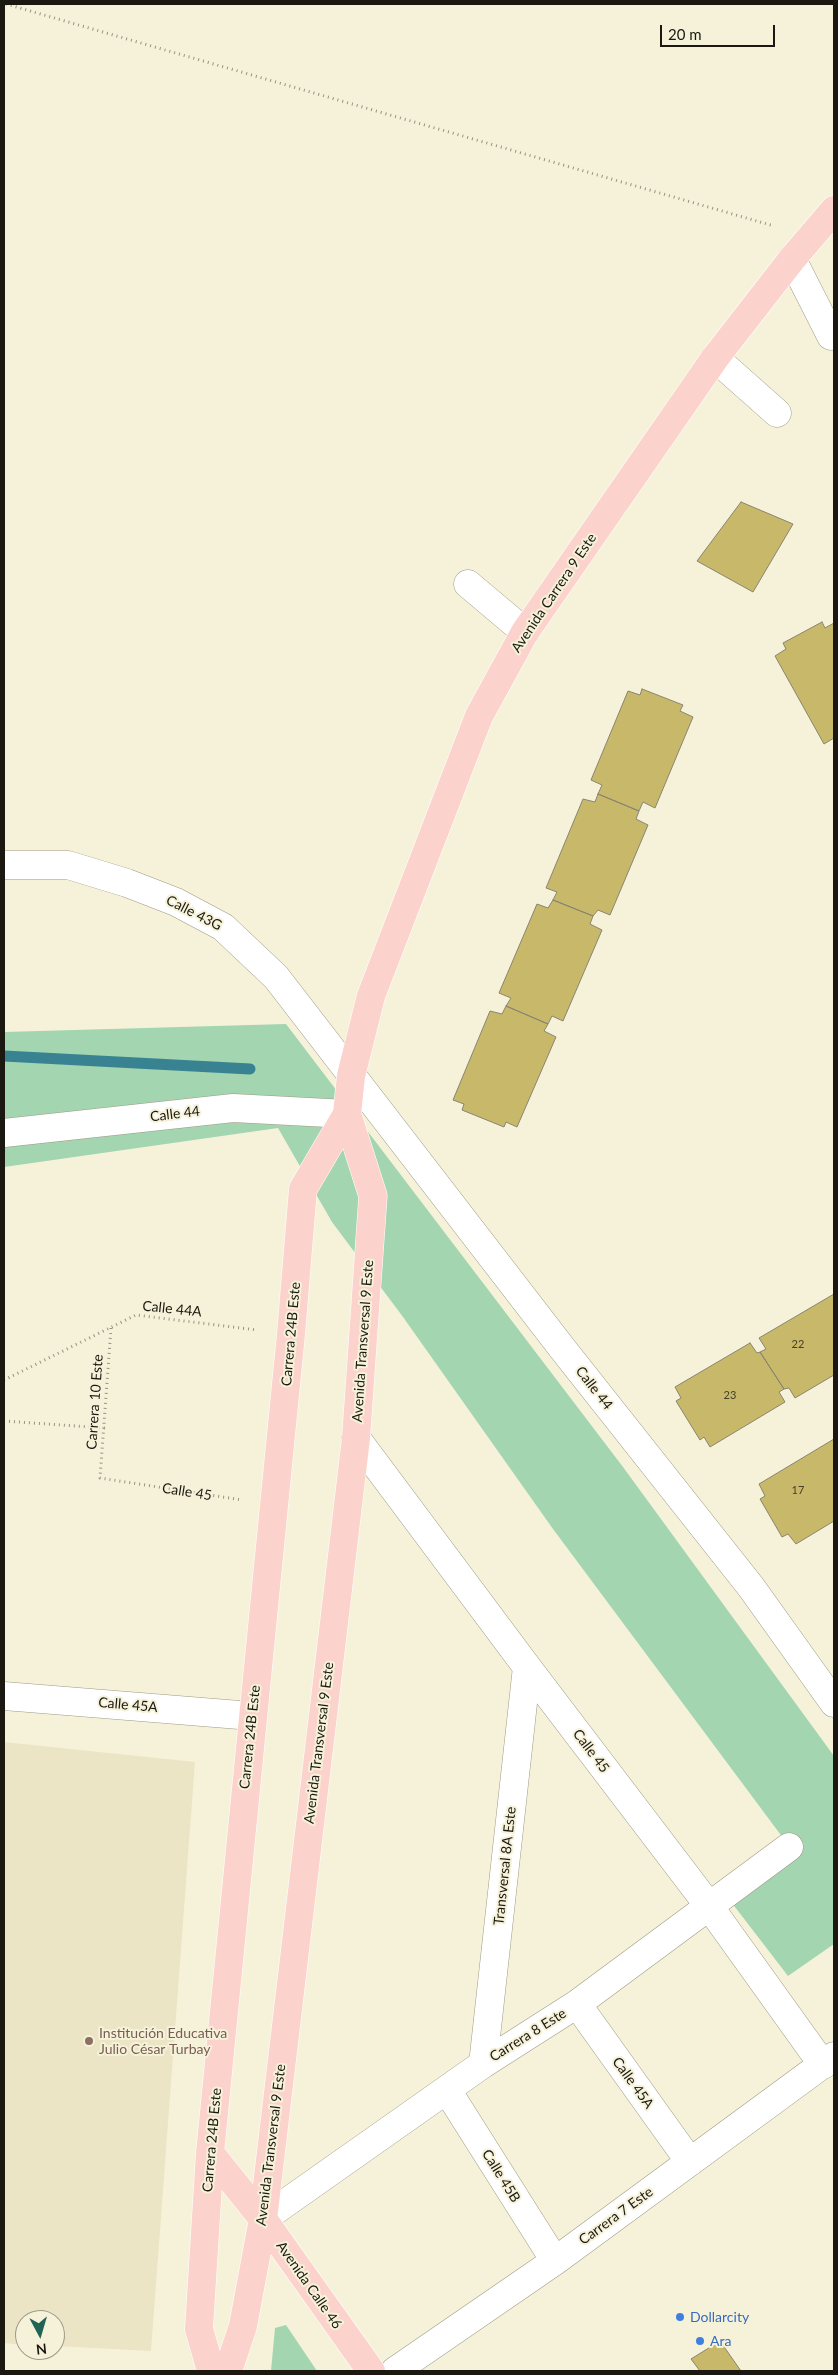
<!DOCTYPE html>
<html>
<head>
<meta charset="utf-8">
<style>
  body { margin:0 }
  #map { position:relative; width:838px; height:2375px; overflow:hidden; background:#f6f2da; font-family:Lato,sans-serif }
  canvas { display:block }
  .frame { position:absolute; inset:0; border:5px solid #1a1810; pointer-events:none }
  .north { position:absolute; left:15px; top:2310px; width:50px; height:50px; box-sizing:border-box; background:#f6f2da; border:1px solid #9e9b89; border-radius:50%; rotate:174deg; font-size:14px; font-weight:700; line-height:20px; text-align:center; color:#1a1810 }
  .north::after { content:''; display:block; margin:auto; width:18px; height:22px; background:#216455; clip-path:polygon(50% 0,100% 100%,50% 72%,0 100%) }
  .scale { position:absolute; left:660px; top:25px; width:115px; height:22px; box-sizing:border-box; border:2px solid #1a1810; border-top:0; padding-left:6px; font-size:15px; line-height:18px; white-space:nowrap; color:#1a1810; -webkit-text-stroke:4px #f6f2da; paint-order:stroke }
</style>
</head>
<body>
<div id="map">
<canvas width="838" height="2375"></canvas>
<div class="frame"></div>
<div class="north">N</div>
<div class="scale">20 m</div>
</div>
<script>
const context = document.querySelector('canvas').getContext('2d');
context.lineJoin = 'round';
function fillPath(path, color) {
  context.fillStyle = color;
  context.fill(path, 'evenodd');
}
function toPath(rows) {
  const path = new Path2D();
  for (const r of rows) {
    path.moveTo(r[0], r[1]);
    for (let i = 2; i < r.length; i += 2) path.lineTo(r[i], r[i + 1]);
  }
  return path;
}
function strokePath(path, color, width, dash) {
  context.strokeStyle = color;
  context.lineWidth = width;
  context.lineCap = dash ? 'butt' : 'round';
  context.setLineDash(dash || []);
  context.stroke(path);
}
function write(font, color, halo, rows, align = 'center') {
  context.font = font + ' Lato,sans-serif';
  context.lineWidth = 4;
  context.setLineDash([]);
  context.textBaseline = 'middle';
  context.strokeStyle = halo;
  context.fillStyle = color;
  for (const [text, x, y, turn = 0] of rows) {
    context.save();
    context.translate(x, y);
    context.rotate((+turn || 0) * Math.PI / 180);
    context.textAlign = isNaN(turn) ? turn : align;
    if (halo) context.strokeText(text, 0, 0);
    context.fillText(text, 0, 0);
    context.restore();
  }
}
fillPath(toPath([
  [4,1742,195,1762,151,2351,55,2346,55,2320,25,2320,25,2345,4,2343]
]), '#ebe5c6');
fillPath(toPath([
  [286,1024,623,1467,834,1756,834,1944,788,1976,725,1894,789,1846,553,1529,403,1317,332,1222,278,1128,4,1167,4,1032],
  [286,2325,317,2371,271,2371,275,2328]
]), '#a2d5b0');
strokePath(toPath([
  [4,1056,250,1069]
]), '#388291', 11);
const building = toPath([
  [741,502,793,524,753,592,697,561,741,502],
  [822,622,825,628,834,623,834,738,824,744,775,656,786,649,783,643,822,622],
  [642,689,683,705,680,711,693,717,655,808,643,802,639,811,598,794,602,785,591,780,628,691,640,695,642,689],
  [598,794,639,811,636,819,648,825,610,915,598,910,593,916,553,900,557,892,546,888,583,799,595,802,598,794],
  [553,900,593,916,590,924,602,930,563,1021,552,1016,548,1024,506,1006,511,998,499,993,537,904,548,908,553,900],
  [506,1006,548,1024,544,1031,556,1037,517,1127,506,1122,504,1127,462,1110,464,1104,453,1100,490,1011,502,1014,506,1006],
  [834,1294,834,1375,795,1398,789,1388,784,1389,760,1352,766,1349,759,1338,834,1294],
  [750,1343,757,1353,760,1352,784,1389,779,1392,785,1402,710,1447,704,1437,700,1440,676,1401,681,1398,675,1387,750,1343],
  [834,1439,834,1521,796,1544,788,1534,782,1537,760,1499,765,1496,759,1484,834,1439],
  [720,2341,741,2371,700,2371,691,2359,720,2341]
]);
fillPath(building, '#c8b96a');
strokePath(building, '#88846f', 1);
const minor = toPath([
  [792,259,831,336],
  [715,358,777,413],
  [468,584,525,632],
  [4,865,68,865,127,883,176,902,223,927,276,977,562,1348,751,1587,834,1703],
  [4,1133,233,1108,347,1114],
  [356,1438,527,1667,709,1906,823,2065],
  [4,1696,252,1716],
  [577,2004,690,2162],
  [483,2064,527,1667],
  [447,2090,555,2261],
  [263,2219,483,2064,577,2004,789,1847],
  [395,2371,555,2261,834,2056]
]);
const major = toPath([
  [210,2153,263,2219,371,2371],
  [211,2371,199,2329,210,2153,291,1334,303,1189,347,1114],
  [228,2371,243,2326,263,2219,356,1438,373,1196,347,1114,351,1076,371,996,479,716,525,632,715,358,792,259,834,210]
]);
strokePath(minor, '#9e9a84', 29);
strokePath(major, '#fff', 29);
strokePath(toPath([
  [6,4,774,226],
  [111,1328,100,1478,242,1500],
  [4,1380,136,1315,257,1330],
  [4,1421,105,1428]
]), '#969382', 3, [1, 4]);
strokePath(minor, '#fff', 28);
strokePath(major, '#fcd3cc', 28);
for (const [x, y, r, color] of [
  [89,2041,5,"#8d6e63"],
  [680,2317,5,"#3f7fe0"],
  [700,2341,5,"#3f7fe0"]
]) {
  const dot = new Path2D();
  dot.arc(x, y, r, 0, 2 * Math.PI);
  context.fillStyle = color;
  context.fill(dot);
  strokePath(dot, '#f6f2da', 2);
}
write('11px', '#464026', null, [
  ["22",798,1344],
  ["23",730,1395],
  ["17",798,1490]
]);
write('14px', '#1a1810', '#f6f2da', [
  ["Avenida Carrera 9 Este",554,593,-56],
  ["Calle 43G",194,913,27],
  ["Calle 44",175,1114,-7],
  ["Calle 44A",172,1309,6],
  ["Carrera 24B Este",291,1334,-85],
  ["Avenida Transversal 9 Este",363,1341,-86],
  ["Calle 44",594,1388,52],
  ["Carrera 10 Este",95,1402,-86],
  ["Calle 45",187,1492,9],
  ["Calle 45A",128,1705,5],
  ["Carrera 24B Este",250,1737,-84],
  ["Avenida Transversal 9 Este",319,1743,-83],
  ["Calle 45",591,1751,53],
  ["Transversal 8A Este",505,1866,-84],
  ["Carrera 8 Este",528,2035,-32],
  ["Calle 45A",633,2083,54],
  ["Carrera 24B Este",212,2140,-85],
  ["Avenida Transversal 9 Este",271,2145,-83],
  ["Calle 45B",501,2176,58],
  ["Carrera 7 Este",616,2216,-36],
  ["Avenida Calle 46",309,2285,55]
]);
write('14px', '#785e54', '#f6f2da', [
  ["Institución Educativa",99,2033],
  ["Julio César Turbay",99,2049]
], 'left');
write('14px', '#366cbe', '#f6f2da', [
  ["Dollarcity",690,2317],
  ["Ara",710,2341]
], 'left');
</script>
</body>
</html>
